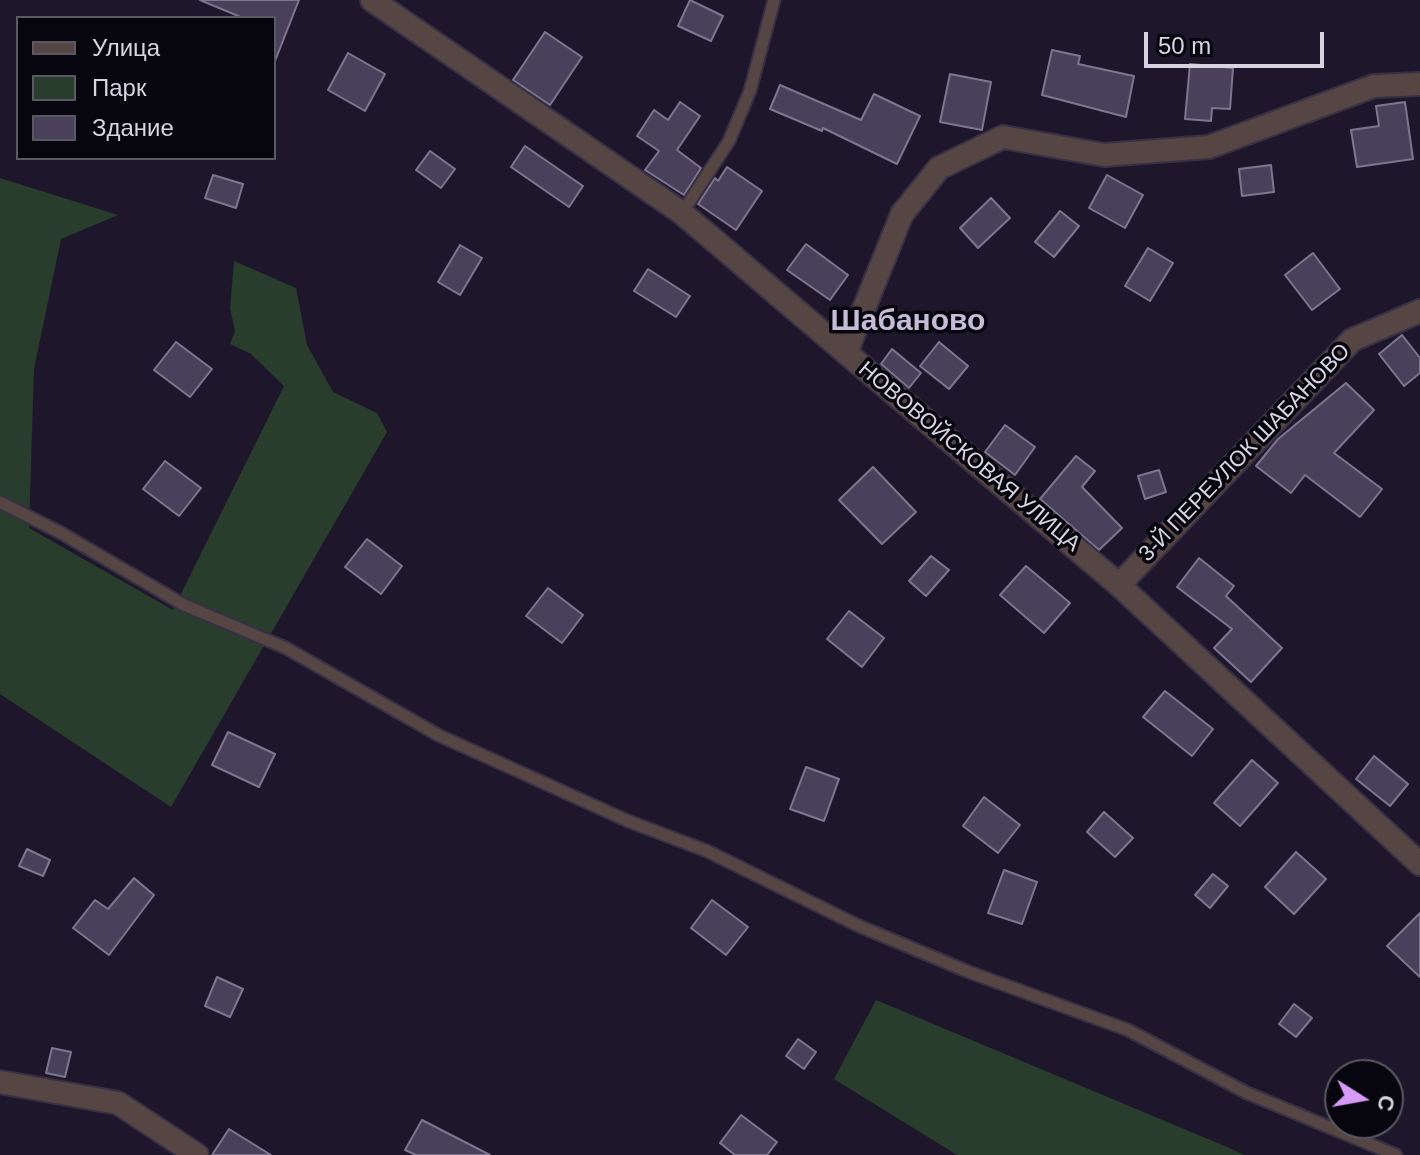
<!DOCTYPE html>
<html>
<head>
<meta charset="utf-8">
<style>
  body { margin:0 }
  #map { position:relative; width:1420px; height:1155px; overflow:hidden; background:#1e172b; font-family:Helvetica,sans-serif }
  canvas { display:block }
  .legend { position:absolute; left:16px; top:16px; width:260px; height:144px; box-sizing:border-box; background:#07050d; border:2px solid #5a5862; margin:0; padding:10px 14px; list-style:none; font-size:24px; color:#d7d4e2 }
  .legend li { display:flex; align-items:center; gap:16px; height:40px }
  .legend b { width:40px; border:2px solid #5a5862 }
  .north { position:absolute; left:1324px; top:1059px; width:80px; height:80px; box-sizing:border-box; background:#07050d; border:2px solid #5a5862; border-radius:50%; rotate:101deg; font-size:22px; font-weight:700; line-height:32px; text-align:center; color:#d7d4e2 }
  .north::after { content:''; display:block; margin:auto; width:28px; height:36px; background:#d69bf9; clip-path:polygon(50% 0,100% 100%,50% 72%,0 100%) }
  .scale { position:absolute; left:1144px; top:32px; width:180px; height:36px; box-sizing:border-box; border:4px solid #d7d4e2; border-top:0; padding-left:10px; font-size:24px; line-height:28px; white-space:nowrap; color:#d7d4e2; -webkit-text-stroke:6px #07050d; paint-order:stroke }
</style>
</head>
<body>
<div id="map">
<canvas width="1420" height="1155"></canvas>
<ul class="legend">
<li><b style="height:10px;background:#554643"></b>Улица</li>
<li><b style="height:22px;background:#283d2c"></b>Парк</li>
<li><b style="height:22px;background:#49415c"></b>Здание</li>
</ul>
<div class="north">С</div>
<div class="scale">50 m</div>
</div>
<script>
const context = document.querySelector('canvas').getContext('2d');
context.lineJoin = 'round';
function fillPath(path, color) {
  context.fillStyle = color;
  context.fill(path, 'evenodd');
}
function toPath(rows) {
  const path = new Path2D();
  for (const r of rows) {
    path.moveTo(r[0], r[1]);
    for (let i = 2; i < r.length; i += 2) path.lineTo(r[i], r[i + 1]);
  }
  return path;
}
function strokePath(path, color, width, dash) {
  context.strokeStyle = color;
  context.lineWidth = width;
  context.lineCap = dash ? 'butt' : 'round';
  context.setLineDash(dash || []);
  context.stroke(path);
}
function write(font, color, halo, rows, align = 'center') {
  context.font = font + ' Helvetica,sans-serif';
  context.lineWidth = 7;
  context.setLineDash([]);
  context.textBaseline = 'middle';
  context.strokeStyle = halo;
  context.fillStyle = color;
  for (const [text, x, y, turn = 0] of rows) {
    context.save();
    context.translate(x, y);
    context.rotate((+turn || 0) * Math.PI / 180);
    context.textAlign = isNaN(turn) ? turn : align;
    if (halo) context.strokeText(text, 0, 0);
    context.fillText(text, 0, 0);
    context.restore();
  }
}
fillPath(toPath([
  [0,178,118,215,61,239,34,369,29,528,173,610,284,386,251,354,230,344,235,331,230,308,234,261,296,288,307,345,333,392,377,413,387,432,171,807,0,694],
  [876,1000,1227,1147,1244,1155,957,1155,834,1079]
]), '#283d2c');
const building = toPath([
  [200,0,299,0,275,61,274,18,243,18,200,0],
  [690,0,723,16,711,41,678,26,690,0],
  [545,32,582,57,550,105,513,80,545,32],
  [1052,50,1080,56,1078,64,1134,76,1126,117,1042,95,1052,50],
  [348,53,385,74,365,111,328,90,348,53],
  [1190,64,1233,68,1230,109,1212,108,1211,121,1185,119,1190,64],
  [950,74,991,82,982,130,940,122,950,74],
  [780,85,861,120,874,94,920,116,897,164,823,128,822,131,770,109,780,85],
  [680,102,700,116,677,150,701,168,684,195,645,170,659,151,637,136,654,110,668,120,680,102],
  [1405,102,1413,159,1357,167,1351,130,1379,126,1376,106,1405,102],
  [525,146,583,186,569,207,511,167,525,146],
  [430,151,455,169,441,188,416,170,430,151],
  [1271,165,1274,192,1242,196,1239,169,1271,165],
  [727,167,762,191,736,230,698,204,715,178,718,181,727,167],
  [213,175,243,184,236,208,205,198,213,175],
  [1107,175,1143,195,1125,228,1089,208,1107,175],
  [991,198,1010,218,978,248,960,228,991,198],
  [1060,211,1079,226,1054,257,1035,242,1060,211],
  [806,244,848,275,830,300,787,270,806,244],
  [460,245,482,258,460,295,438,282,460,245],
  [1148,248,1173,263,1150,301,1125,286,1148,248],
  [1313,253,1340,289,1312,310,1285,275,1313,253],
  [648,269,690,296,676,317,634,291,648,269],
  [1402,335,1420,358,1420,373,1404,386,1379,354,1402,335],
  [176,342,212,369,190,397,154,370,176,342],
  [939,342,968,366,949,389,920,366,939,342],
  [892,349,921,373,909,388,881,364,892,349],
  [1346,383,1374,410,1334,453,1382,489,1360,517,1305,475,1291,493,1256,466,1278,439,1346,383],
  [1005,425,1035,447,1015,475,985,452,1005,425],
  [1076,456,1095,471,1082,487,1122,528,1099,550,1040,499,1076,456],
  [165,461,201,488,179,516,143,489,165,461],
  [873,467,916,512,882,544,839,500,873,467],
  [1159,470,1166,492,1145,499,1138,476,1159,470],
  [367,539,402,566,381,594,345,567,367,539],
  [931,556,949,570,926,596,909,581,931,556],
  [1199,558,1234,586,1226,596,1282,648,1251,682,1214,648,1232,629,1177,587,1199,558],
  [1026,566,1070,603,1044,633,1000,595,1026,566],
  [548,588,583,615,562,643,526,616,548,588],
  [849,611,884,638,862,667,827,639,849,611],
  [1165,691,1213,729,1192,756,1143,717,1165,691],
  [228,732,275,754,259,787,212,765,228,732],
  [1374,756,1408,784,1390,806,1356,779,1374,756],
  [1252,760,1278,783,1240,826,1214,803,1252,760],
  [806,767,839,779,824,821,790,809,806,767],
  [984,797,1020,825,998,853,963,826,984,797],
  [1104,812,1133,838,1115,857,1087,832,1104,812],
  [27,849,50,860,43,876,19,866,27,849],
  [1296,852,1326,879,1294,914,1265,887,1296,852],
  [1004,870,1037,882,1022,924,988,913,1004,870],
  [1213,874,1228,886,1210,908,1195,895,1213,874],
  [134,878,154,895,109,955,73,928,95,900,108,909,134,878],
  [712,900,748,927,726,955,691,928,712,900],
  [1420,913,1420,977,1387,946,1420,913],
  [217,977,243,989,230,1017,205,1006,217,977],
  [1294,1004,1312,1018,1296,1037,1279,1024,1294,1004],
  [798,1039,816,1052,804,1069,786,1056,798,1039],
  [52,1048,71,1052,65,1077,46,1073,52,1048],
  [741,1115,777,1142,767,1155,735,1155,720,1143,741,1115],
  [422,1120,490,1155,416,1155,405,1150,422,1120],
  [229,1129,271,1155,212,1155,229,1129]
]);
fillPath(building, '#49415c');
strokePath(building, '#7d768f', 2);
const service = toPath([
  [682,213,729,141,750,91,774,0],
  [0,502,63,534,184,605,286,648,438,735,628,821,707,851,859,926,969,972,1128,1030,1247,1093,1396,1155]
]);
const minor = toPath([
  [372,0,682,213,1119,585,1420,864],
  [846,353,902,214,939,168,1003,137,1104,155,1209,147,1374,86,1420,84],
  [1119,585,1352,340,1420,311],
  [0,1082,118,1103,197,1155]
]);
strokePath(service, '#383145', 15);
strokePath(minor, '#383145', 26);
strokePath(service, '#554643', 11);
strokePath(minor, '#554643', 22);
write('22px', '#d7d4e2', '#07050d', [
  ["3-Й ПЕРЕУЛОК ШАБАНОВО",1245,453,-46],
  ["НОВОВОЙСКОВАЯ УЛИЦА",969,457,40]
]);
write('bold 30px', '#c4bcd8', '#07050d', [
  ["Шабаново",908,322]
]);
</script>
</body>
</html>
